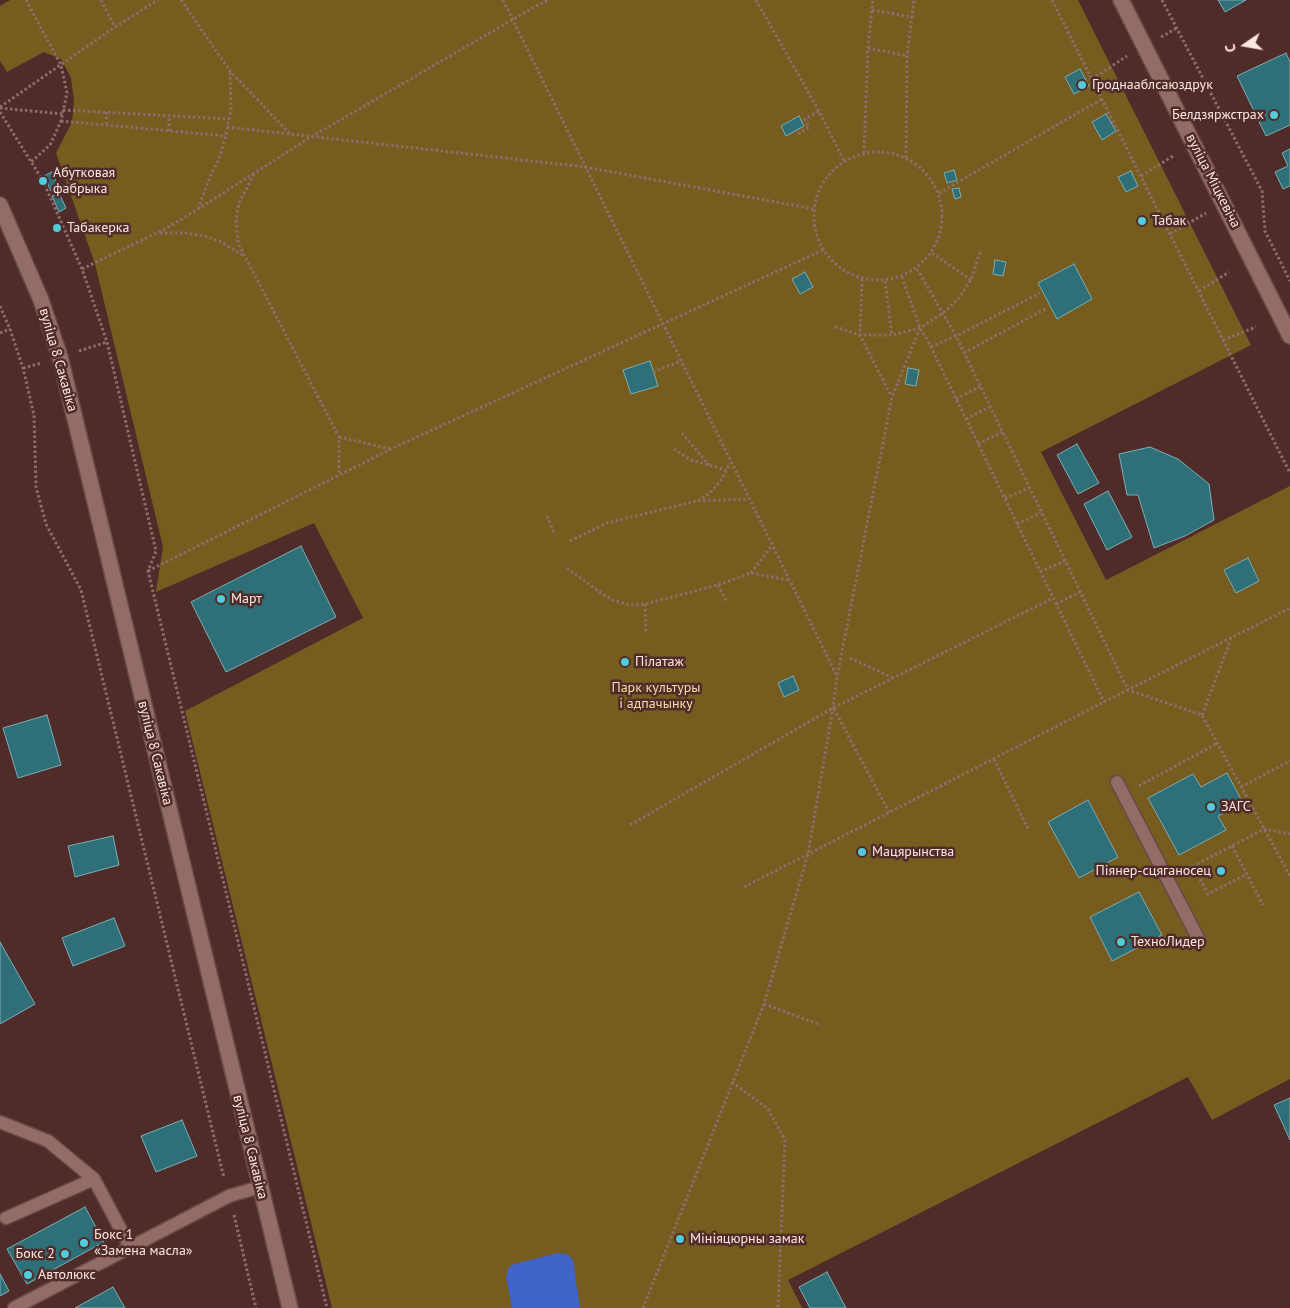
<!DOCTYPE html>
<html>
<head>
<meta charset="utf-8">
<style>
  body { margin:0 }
  #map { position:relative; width:1290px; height:1308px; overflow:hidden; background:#4f2c29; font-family:"PT Sans",sans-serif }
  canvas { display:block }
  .north { position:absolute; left:1220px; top:20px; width:50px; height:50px; -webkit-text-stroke:4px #4f2c29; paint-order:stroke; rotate:258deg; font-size:14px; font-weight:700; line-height:20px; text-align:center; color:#fde5e2 }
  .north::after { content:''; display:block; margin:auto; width:18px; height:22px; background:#fde5e2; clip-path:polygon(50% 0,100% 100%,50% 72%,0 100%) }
</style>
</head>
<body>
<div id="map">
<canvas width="1290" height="1308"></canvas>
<div class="north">С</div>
</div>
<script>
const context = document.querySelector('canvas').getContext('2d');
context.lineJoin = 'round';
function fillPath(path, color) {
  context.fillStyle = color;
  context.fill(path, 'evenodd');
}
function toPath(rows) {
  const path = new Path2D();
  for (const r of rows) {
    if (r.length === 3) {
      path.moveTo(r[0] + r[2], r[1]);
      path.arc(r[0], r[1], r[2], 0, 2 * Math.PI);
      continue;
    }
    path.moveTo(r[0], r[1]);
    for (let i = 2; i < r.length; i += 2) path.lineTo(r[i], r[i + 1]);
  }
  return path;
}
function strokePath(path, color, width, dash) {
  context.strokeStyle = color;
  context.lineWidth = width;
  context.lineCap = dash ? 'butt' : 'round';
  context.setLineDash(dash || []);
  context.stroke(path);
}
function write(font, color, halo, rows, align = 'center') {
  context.font = font + ' "PT Sans",sans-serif';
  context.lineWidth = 5;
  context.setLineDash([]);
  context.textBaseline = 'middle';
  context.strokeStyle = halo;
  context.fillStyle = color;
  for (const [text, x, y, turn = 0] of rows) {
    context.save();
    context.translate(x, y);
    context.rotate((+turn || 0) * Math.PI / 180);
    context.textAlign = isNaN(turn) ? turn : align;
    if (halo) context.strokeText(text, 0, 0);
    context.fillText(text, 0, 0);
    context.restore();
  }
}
fillPath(toPath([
  [10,0,1078,0,1251,345,1041,452,1106,580,1290,486,1290,1079,1212,1120,1188,1077,788,1280,802,1308,332,1308,185,711,363,618,314,523,156,592,163,547,95,264,56,153,72,122,74,101,71,78,61,59,44,52,7,72,0,61,0,6],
  [1106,114,1116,131,1102,139,1092,122],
  [1073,264,1092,299,1057,318,1038,283],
  [624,370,658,386,631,394],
  [1248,558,1259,580,1236,593,1224,570],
  [1193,774,1201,787,1227,774,1243,803,1218,816,1226,830,1179,855,1148,798],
  [1088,800,1118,856,1079,878,1048,822],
  [1139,892,1161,935,1112,961,1090,917]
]), '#765d1f');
fillPath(toPath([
  [558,1253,567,1254,573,1260,580,1308,512,1308,506,1277,509,1267,514,1264]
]), '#4063ca');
const building = toPath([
  [1218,0,1246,0,1225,12,1218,0],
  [1286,53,1290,62,1290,125,1266,136,1237,76,1286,53],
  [1080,69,1089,86,1074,94,1065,77,1080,69],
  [1106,114,1116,131,1102,140,1092,122,1106,114],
  [799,116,804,126,786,136,781,126,799,116],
  [1290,149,1290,186,1283,189,1275,172,1288,166,1282,153,1290,149],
  [954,170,957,180,947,183,944,173,954,170],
  [1131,171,1138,186,1126,192,1118,177,1131,171],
  [52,172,59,188,51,191,44,176,52,172],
  [959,188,961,197,955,199,952,189,959,188],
  [59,193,66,208,59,212,52,196,59,193],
  [995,260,1006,262,1003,276,993,274,995,260],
  [1074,264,1092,299,1057,319,1038,283,1074,264],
  [805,272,813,287,800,294,792,279,805,272],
  [650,361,658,386,631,394,623,370,650,361],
  [908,368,919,370,916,386,905,384,908,368],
  [1077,444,1099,483,1078,494,1057,455,1077,444],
  [1150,447,1178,459,1209,484,1214,520,1185,536,1154,548,1138,495,1127,495,1119,454,1150,447],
  [1108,491,1132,537,1107,550,1084,504,1108,491],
  [301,546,336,617,226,672,191,602,301,546],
  [1248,558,1259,581,1236,593,1224,570,1248,558],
  [793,676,799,690,784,697,778,683,793,676],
  [47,715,61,765,18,778,3,728,47,715],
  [1227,773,1243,803,1218,816,1226,830,1179,855,1148,798,1193,774,1201,787,1227,773],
  [1088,800,1118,857,1079,878,1048,822,1088,800],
  [113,836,119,865,75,877,68,846,113,836],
  [1139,892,1162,935,1112,961,1090,917,1139,892],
  [114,918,125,946,73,966,62,938,114,918],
  [0,942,35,1004,0,1024,0,942],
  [1290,1098,1290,1140,1274,1105,1290,1098],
  [182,1120,197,1156,156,1172,141,1136,182,1120],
  [85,1207,104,1242,27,1284,7,1249,85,1207],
  [827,1272,846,1308,810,1308,799,1287,827,1272],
  [0,1274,9,1291,0,1296,0,1274],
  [113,1287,125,1308,75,1308,113,1287]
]);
fillPath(building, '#2f6f77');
strokePath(building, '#7daeb4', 1);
const service = toPath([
  [1117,782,1199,940],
  [0,1122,48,1141,94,1179,130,1247],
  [6,1218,94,1179],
  [14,1308,229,1196,260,1187]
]);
const secondary = toPath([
  [1121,0,1290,336],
  [0,205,41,300,60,357,290,1308]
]);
strokePath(service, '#684a47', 15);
strokePath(secondary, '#684a47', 18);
strokePath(toPath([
  [26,0,61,65,67,93,61,121,50,145,31,162],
  [101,0,115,27],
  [181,0,230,71,290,134],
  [503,0,837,676],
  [756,0,819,111,844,161],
  [1052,0,1290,473],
  [1162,0,1262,191,1265,231,1290,281],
  [872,10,912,17],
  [1161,37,1177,28],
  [868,48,907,56],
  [1092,79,1127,56],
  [0,107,115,27,158,0],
  [0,108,63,114],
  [63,110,229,119],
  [0,112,43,181,82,269,107,342,156,551,148,571,327,1308],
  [106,112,107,125],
  [61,121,226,136],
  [227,127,585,167,814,209],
  [169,131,169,116],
  [798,134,809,127,805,119,819,111],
  [878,216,64],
  [864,153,868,48,873,0],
  [906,158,907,56,914,0],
  [254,174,239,203,236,220,238,243,339,437,339,474],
  [1141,176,1173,156],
  [939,193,1102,99],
  [198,209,210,177,218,161,225,139,231,110,230,72],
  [160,233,186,233,205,236,221,242,244,256],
  [1170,234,1206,213],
  [932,253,971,280],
  [82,269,165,229,198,209,311,137,536,6,549,0],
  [917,269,956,336,1128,690,1202,715,1290,876],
  [902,277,920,328,931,347,1104,702],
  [862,279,860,335,891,396],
  [885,281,892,335],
  [1199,291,1229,272],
  [0,306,10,329,23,368,34,415,36,487,46,524,81,590,224,1178],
  [835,327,860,335,892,335,920,328,943,313,959,298,971,280,981,249],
  [0,333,10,329],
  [1223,340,1256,327],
  [931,347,956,336,1040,293],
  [79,351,107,342],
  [964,353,1047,308],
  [23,368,42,363],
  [653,372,681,361],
  [956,399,981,386],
  [966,419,990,407],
  [682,433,709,465],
  [339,437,391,449],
  [978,444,1002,432],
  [674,449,691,460,726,470],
  [1005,498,1029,488],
  [698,501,710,493,721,480,730,463],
  [547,516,555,535],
  [1017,524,1041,513],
  [570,541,607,523,697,501,749,499],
  [567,568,597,590,612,600,630,605,645,604,718,585,751,573,788,580],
  [148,571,391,449,823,250],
  [1040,572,1065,561],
  [751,573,772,545],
  [718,585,727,602],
  [645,604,646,633],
  [1056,604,1080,592],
  [850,658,893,678],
  [834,709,889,812],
  [1202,715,1231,639],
  [994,759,1028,829],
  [1139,786,1218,743],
  [1241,787,1290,761],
  [630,825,833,708,1053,598],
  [1232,846,1263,905],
  [1193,866,1208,894,1247,874],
  [1184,871,1264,829,1290,834],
  [744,887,1104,702,1290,608],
  [764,1004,821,1025],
  [732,1082,768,1109,785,1140,778,1308],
  [234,1215,256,1308],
  [643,1308,764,1004,808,854,833,708,837,677,892,397,920,328]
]), '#8c6d6a', 3, [2.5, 2.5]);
strokePath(service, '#946c67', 12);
strokePath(secondary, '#946c67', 15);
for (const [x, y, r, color] of [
  [1082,85,5,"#53cbda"],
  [1274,115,5,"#53cbda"],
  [43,181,5,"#53cbda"],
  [1142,221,5,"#53cbda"],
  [57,228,5,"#53cbda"],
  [221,599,5,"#53cbda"],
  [625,662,5,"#53cbda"],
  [1211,807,5,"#53cbda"],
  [862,852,5,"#53cbda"],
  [1221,871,5,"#53cbda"],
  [1121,942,5,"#53cbda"],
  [680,1239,5,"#53cbda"],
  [84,1243,5,"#53cbda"],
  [65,1254,5,"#53cbda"],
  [28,1275,5,"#53cbda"]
]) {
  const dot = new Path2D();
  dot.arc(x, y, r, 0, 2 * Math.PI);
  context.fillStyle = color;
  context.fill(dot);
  strokePath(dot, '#4f2c29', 2);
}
write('14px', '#fde5e2', '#4f2c29', [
  ["Гроднааблсаюздрук",1092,85],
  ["Белдзяржстрах",1264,115,"right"],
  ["Абутковая",53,173],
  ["фабрыка",53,189],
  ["Табак",1152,221],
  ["Табакерка",67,228],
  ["Март",231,599],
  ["Пілатаж",635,662],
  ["ЗАГС",1221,807],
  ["Мацярынства",872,852],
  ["Піянер-сцяганосец",1211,871,"right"],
  ["ТехноЛидер",1131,942],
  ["Бокс 1",94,1235],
  ["«Замена масла»",94,1251],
  ["Мініяцюрны замак",690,1239],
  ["Бокс 2",55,1254,"right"],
  ["Автолюкс",38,1275]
], 'left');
write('14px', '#fde5e2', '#4f2c29', [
  ["вуліца Міцкевіча",1213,181,63],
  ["вуліца 8 Сакавіка",58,360,74],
  ["вуліца 8 Сакавіка",155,753,76],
  ["вуліца 8 Сакавіка",250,1147,76]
]);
write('14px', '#f7dda5', '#4f2c29', [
  ["Парк культуры",656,688],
  ["і адпачынку",656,704]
]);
</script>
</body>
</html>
